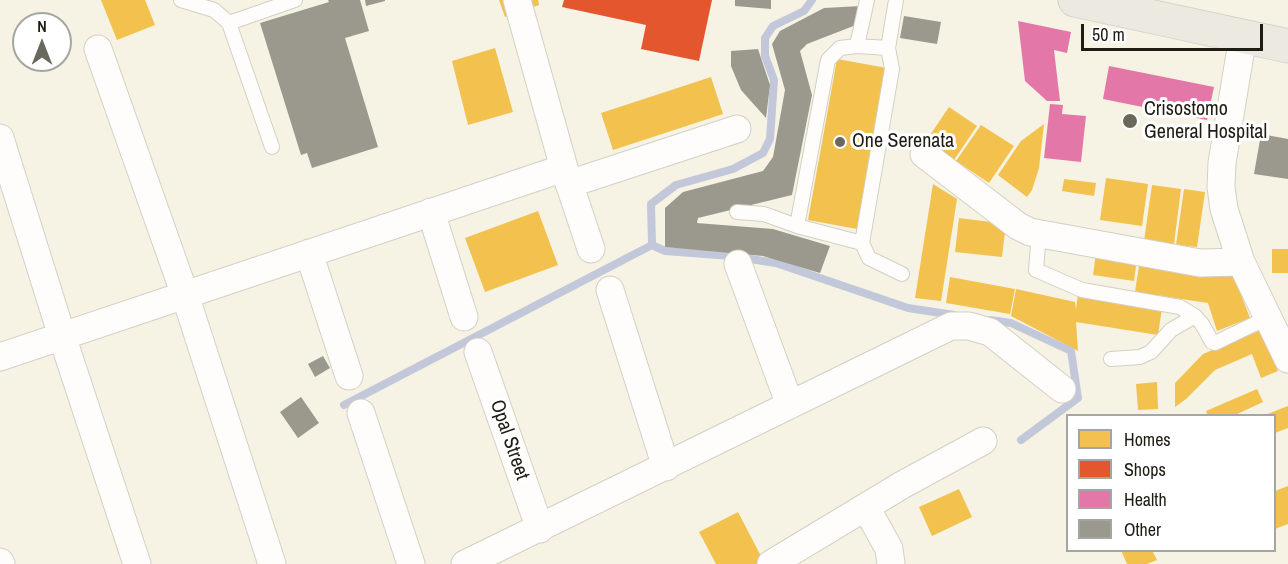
<!DOCTYPE html>
<html>
<head>
<meta charset="utf-8">
<style>
  body { margin:0 }
  #map { position:relative; width:1288px; height:564px; overflow:hidden; background:#f6f3e4; font-family:"Archivo Narrow",sans-serif }
  canvas { display:block }
  .legend { position:absolute; left:1066px; top:414px; width:210px; height:138px; box-sizing:border-box; background:#fff; border:2px solid #a5a5a1; margin:0; padding:8px 10px; list-style:none; font-size:18px; color:#1f1d13 }
  .legend li { display:flex; align-items:center; gap:12px; height:30px }
  .legend b { width:30px; border:2px solid #a5a5a1 }
  .north { position:absolute; left:12px; top:12px; width:60px; height:60px; box-sizing:border-box; background:#fff; border:2px solid #a5a5a1; border-radius:50%; rotate:0deg; font-size:16px; font-weight:700; line-height:24px; text-align:center; color:#1f1d13 }
  .north::after { content:''; display:block; margin:auto; width:21px; height:27px; background:#6a685c; clip-path:polygon(50% 0,100% 100%,50% 72%,0 100%) }
  .scale { position:absolute; left:1081px; top:24px; width:182px; height:27px; box-sizing:border-box; border:3px solid #1f1d13; border-top:0; padding-left:8px; font-size:18px; line-height:21px; white-space:nowrap; color:#1f1d13; -webkit-text-stroke:4px #fff; paint-order:stroke }
</style>
</head>
<body>
<div id="map">
<canvas width="1288" height="564"></canvas>
<ul class="legend">
<li><b style="height:16px;background:#f2c14e"></b>Homes</li>
<li><b style="height:16px;background:#e4572e"></b>Shops</li>
<li><b style="height:16px;background:#e377a8"></b>Health</li>
<li><b style="height:16px;background:#9b988d"></b>Other</li>
</ul>
<div class="north">N</div>
<div class="scale">50 m</div>
</div>
<script>
const context = document.querySelector('canvas').getContext('2d');
context.lineJoin = 'round';
function fillPath(path, color) {
  context.fillStyle = color;
  context.fill(path, 'evenodd');
}
function toPath(rows) {
  const path = new Path2D();
  for (const r of rows) {
    path.moveTo(r[0], r[1]);
    for (let i = 2; i < r.length; i += 2) path.lineTo(r[i], r[i + 1]);
  }
  return path;
}
function strokePath(path, color, width, dash) {
  context.strokeStyle = color;
  context.lineWidth = width;
  context.lineCap = dash ? 'butt' : 'round';
  context.setLineDash(dash || []);
  context.stroke(path);
}
function write(font, color, halo, rows, align = 'center') {
  context.font = font + ' "Archivo Narrow",sans-serif';
  context.lineWidth = 6;
  context.setLineDash([]);
  context.textBaseline = 'middle';
  context.strokeStyle = halo;
  context.fillStyle = color;
  for (const [text, x, y, turn = 0] of rows) {
    context.save();
    context.translate(x, y);
    context.rotate((+turn || 0) * Math.PI / 180);
    context.textAlign = isNaN(turn) ? turn : align;
    if (halo) context.strokeText(text, 0, 0);
    context.fillText(text, 0, 0);
    context.restore();
  }
}
fillPath(toPath([
  [101,0,145,0,155,25,117,40],
  [499,0,538,0,539,5,505,17],
  [495,48,513,112,468,125,452,61],
  [837,59,887,68,857,229,808,220],
  [711,77,723,114,613,150,601,113],
  [949,107,977,126,954,160,926,141],
  [1044,124,1039,168,1032,190,1027,197,998,175,1021,141],
  [981,125,1014,146,989,183,956,161],
  [1106,178,1148,184,1142,226,1100,220],
  [1064,179,1096,183,1094,196,1062,191],
  [933,184,957,199,941,301,915,298],
  [1152,185,1181,189,1174,244,1144,241],
  [1184,189,1205,192,1197,247,1176,245],
  [538,211,558,265,485,292,465,238],
  [959,218,1006,224,1002,257,955,252],
  [1272,249,1288,249,1288,273,1272,273],
  [1096,253,1137,259,1134,281,1093,275],
  [1140,259,1233,274,1250,318,1217,331,1208,303,1135,292],
  [950,277,1015,289,1010,314,946,303],
  [1016,289,1075,302,1076,309,1078,294,1162,308,1158,335,1076,322,1078,351,1011,316],
  [1261,330,1278,371,1261,378,1252,354,1215,370,1186,399,1175,407,1175,383,1203,354],
  [1157,382,1158,409,1138,410,1136,384],
  [1257,389,1263,402,1233,416,1208,416,1206,411],
  [1288,406,1288,428,1275,433,1275,416,1265,415],
  [1288,486,1288,524,1275,529,1275,491],
  [959,489,972,517,932,536,919,507],
  [738,512,763,560,757,564,716,564,699,532],
  [1121,550,1152,550,1157,560,1147,564,1127,564]
]), '#f2c14e');
fillPath(toPath([
  [564,0,712,0,699,61,641,49,646,25,562,7]
]), '#e4572e');
fillPath(toPath([
  [1018,21,1071,32,1067,53,1054,50,1060,101,1047,101,1025,81],
  [1109,66,1214,87,1207,120,1103,99],
  [1050,104,1063,105,1062,114,1086,116,1081,162,1044,158]
]), '#e377a8');
strokePath(toPath([
  [812,0,804,11,773,26,765,38,765,56,774,80,770,139,763,153,733,169,676,185,651,204,652,245,665,251,731,256,776,263,908,308,954,315],
  [990,320,1011,323,1071,351,1078,398,1021,440],
  [344,405,652,245]
]), '#c2c8da', 8);
fillPath(toPath([
  [328,0,360,0,369,31,345,38,378,147,312,168,307,153,301,155,260,23,329,2],
  [365,0,385,0,385,1,366,6],
  [735,0,771,0,771,9,735,6],
  [861,6,856,25,807,44,800,51,812,95,792,195,698,218,697,223,773,229,830,246,820,273,763,256,665,247,665,208,683,192,763,171,773,157,785,90,772,44,780,31,824,8],
  [904,16,941,22,937,44,900,38],
  [758,49,770,85,766,118,741,90,731,66,731,51],
  [1261,134,1288,139,1288,179,1254,174],
  [323,356,330,368,315,377,308,364],
  [301,397,319,423,298,438,280,412]
]), '#9b988d');
const lane = toPath([
  [181,0,214,10,229,23,272,147],
  [896,0,888,48,892,69,862,243,869,258,902,274],
  [229,23,295,0],
  [857,46,888,48],
  [737,212,764,214,797,226,862,243],
  [797,226,828,60,840,48,857,46,867,0],
  [1039,233,1036,270,1082,290,1180,307,1195,316,1202,324,1212,342,1215,343,1269,317],
  [1111,359,1140,357,1151,352,1171,330,1195,316]
]);
const street = toPath([
  [517,0,564,168,591,249],
  [1243,36,1222,163,1221,187,1224,209,1241,262,1288,359],
  [98,49,185,295,272,564],
  [0,138,62,336,137,564],
  [924,154,1018,226,1030,232,1200,263,1241,262],
  [569,184,737,129],
  [431,212,464,317],
  [309,253,349,376],
  [738,264,790,405],
  [610,290,666,467],
  [478,352,540,529],
  [0,357,564,168],
  [361,413,411,564],
  [866,507,889,549,891,564],
  [0,562,1,564],
  [465,564,951,326,969,326,990,332,1062,389],
  [771,564,902,485,983,441]
]);
const primary = toPath([
  [1075,0,1288,46]
]);
strokePath(lane, '#d2d0c4', 16);
strokePath(street, '#d2d0c4', 29);
strokePath(primary, '#d3d2cb', 35);
strokePath(lane, '#fefdfb', 14);
strokePath(street, '#fefdfb', 27);
strokePath(primary, '#eceae0', 33);
for (const [x, y, r, color] of [
  [1130,121,8,"#6a685c"],
  [840,142,6,"#6a685c"]
]) {
  const dot = new Path2D();
  dot.arc(x, y, r, 0, 2 * Math.PI);
  context.fillStyle = color;
  context.fill(dot);
  strokePath(dot, '#fff', 2);
}
write('20px', '#1f1d13', '#fff', [
  ["Crisostomo",1144,110],
  ["General Hospital",1144,133],
  ["One Serenata",852,142]
], 'left');
write('20px', '#1f1d13', '#fff', [
  ["Opal Street",509,440,71]
]);
</script>
</body>
</html>
